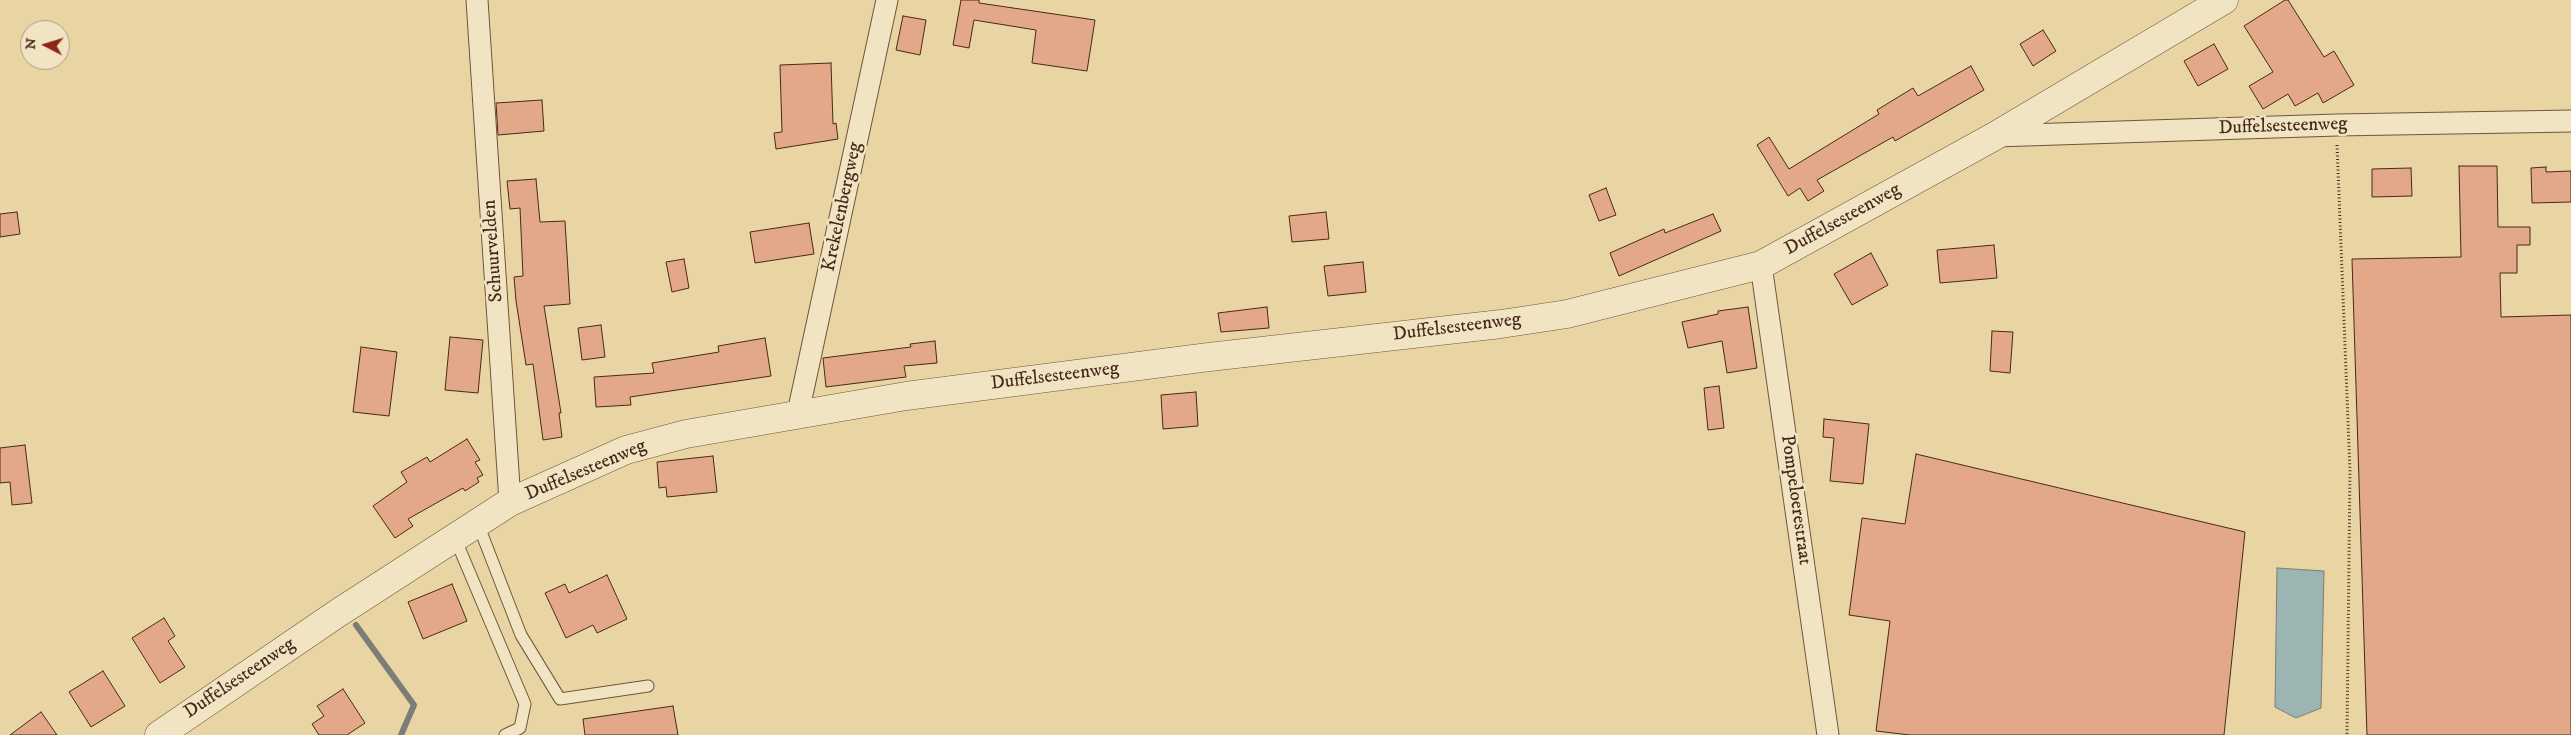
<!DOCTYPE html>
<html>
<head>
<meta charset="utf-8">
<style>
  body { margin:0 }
  #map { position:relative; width:2571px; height:735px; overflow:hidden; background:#e9d5a3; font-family:"IM FELL DW Pica",serif }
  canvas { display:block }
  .north { position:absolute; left:20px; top:20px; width:50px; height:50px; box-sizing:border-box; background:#f1e4c3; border:1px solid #ad9980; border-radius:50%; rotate:275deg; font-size:14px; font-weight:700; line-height:20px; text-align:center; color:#47291b }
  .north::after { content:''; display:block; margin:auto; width:18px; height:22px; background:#8f2418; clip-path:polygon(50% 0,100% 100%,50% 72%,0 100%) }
</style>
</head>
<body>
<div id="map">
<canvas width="2571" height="735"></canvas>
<div class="north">N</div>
</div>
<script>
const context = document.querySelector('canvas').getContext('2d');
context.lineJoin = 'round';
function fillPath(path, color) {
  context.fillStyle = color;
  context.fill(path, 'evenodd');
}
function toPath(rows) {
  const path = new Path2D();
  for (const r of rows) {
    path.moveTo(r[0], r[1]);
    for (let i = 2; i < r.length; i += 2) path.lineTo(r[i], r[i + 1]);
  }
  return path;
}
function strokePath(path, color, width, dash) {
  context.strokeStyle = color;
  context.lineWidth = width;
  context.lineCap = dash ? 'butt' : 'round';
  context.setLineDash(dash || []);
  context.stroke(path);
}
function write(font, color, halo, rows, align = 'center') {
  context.font = font + ' "IM FELL DW Pica",serif';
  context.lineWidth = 5;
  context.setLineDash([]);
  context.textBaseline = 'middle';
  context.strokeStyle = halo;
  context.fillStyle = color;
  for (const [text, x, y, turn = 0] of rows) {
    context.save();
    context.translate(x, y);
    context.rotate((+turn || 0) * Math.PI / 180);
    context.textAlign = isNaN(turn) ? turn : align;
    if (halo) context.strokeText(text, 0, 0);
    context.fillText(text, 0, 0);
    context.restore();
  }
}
const water = toPath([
  [2277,568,2324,571,2321,708,2296,718,2275,707,2277,568]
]);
fillPath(water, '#9db5b2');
strokePath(water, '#7b7d76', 1);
strokePath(toPath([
  [356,625,414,705,401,735]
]), '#7b7d76', 6);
const building = toPath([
  [961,0,979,0,979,3,1095,20,1087,71,1032,63,1036,30,974,20,969,48,953,45,961,0],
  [2285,0,2288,0,2324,57,2334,51,2354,85,2323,103,2318,93,2295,106,2288,94,2263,109,2249,86,2273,72,2244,26,2285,0],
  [903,16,926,20,920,55,896,50,903,16],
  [2043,30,2056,51,2033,66,2020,44,2043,30],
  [2214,44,2228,69,2198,86,2184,61,2214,44],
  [831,63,833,124,836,123,838,139,776,149,774,133,782,132,780,65,831,63],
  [1971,66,1984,90,1895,141,1893,137,1817,180,1824,191,1808,201,1800,188,1788,196,1757,145,1769,137,1789,169,1879,114,1877,110,1913,88,1918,96,1971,66],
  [542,100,544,131,498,135,496,103,542,100],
  [2459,166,2497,166,2498,227,2530,227,2530,245,2517,245,2517,273,2500,273,2501,317,2571,315,2571,735,2367,735,2352,259,2461,257,2459,166],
  [2546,167,2546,172,2571,171,2571,202,2532,203,2531,168,2546,167],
  [2411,168,2412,196,2372,197,2372,169,2411,168],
  [536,179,540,222,565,221,570,304,544,306,561,413,559,413,562,437,543,440,533,364,526,365,516,301,514,277,523,276,520,208,510,209,507,181,536,179],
  [1606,188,1616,215,1599,221,1589,195,1606,188],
  [17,212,20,234,0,237,0,214,17,212],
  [1326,212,1329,239,1292,242,1289,216,1326,212],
  [1713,214,1721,231,1619,276,1610,253,1664,229,1665,233,1713,214],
  [809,223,814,254,755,263,750,232,809,223],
  [1994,245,1997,278,1940,283,1937,250,1994,245],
  [1871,253,1888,285,1852,305,1834,274,1871,253],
  [684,259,689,288,672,292,666,262,684,259],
  [1363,262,1366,292,1328,296,1324,266,1363,262],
  [1267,307,1269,328,1221,332,1218,313,1267,307],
  [1748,307,1757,368,1727,373,1722,341,1688,348,1682,322,1718,314,1718,311,1748,307],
  [601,325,605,357,582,360,578,328,601,325],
  [1992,331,2013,332,2010,373,1990,371,1992,331],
  [450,337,483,340,478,393,445,390,450,337],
  [765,338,771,376,630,397,631,405,596,407,594,377,654,373,652,363,719,352,718,346,765,338],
  [935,341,937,363,904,366,906,377,826,387,823,358,911,347,910,344,935,341],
  [361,347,397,352,389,416,353,412,361,347],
  [1719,386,1724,428,1708,430,1704,388,1719,386],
  [1196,392,1198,426,1163,429,1161,395,1196,392],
  [1824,419,1869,424,1863,484,1830,481,1834,438,1823,437,1824,419],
  [467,439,480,460,475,462,483,475,477,478,479,482,465,491,463,488,408,519,413,526,395,538,373,506,407,482,401,472,427,457,430,462,467,439],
  [25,445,32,503,12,505,10,482,0,483,0,448,25,445],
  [1916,454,2245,532,2224,735,1910,735,1876,731,1890,621,1849,615,1862,518,1905,524,1916,454],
  [713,456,717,492,667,497,666,487,659,488,657,462,713,456],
  [607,575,627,619,597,633,593,625,566,638,545,593,565,584,569,593,607,575],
  [452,584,467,621,423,639,408,602,452,584],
  [164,618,175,636,168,641,185,667,160,683,132,638,164,618],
  [103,671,125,706,91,727,69,692,103,671],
  [343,689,365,723,347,735,319,735,312,724,324,716,317,706,343,689],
  [673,706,678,735,585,735,583,719,673,706],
  [41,712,57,735,10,735,41,712]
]);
fillPath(building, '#e3a888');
strokePath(building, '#47291b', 1);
const service = toPath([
  [478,524,521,635,560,699,648,686],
  [455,538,525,704,520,728,505,735]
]);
const minor = toPath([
  [477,0,510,502],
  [1995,136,2337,125,2571,121],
  [1761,265,1828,735],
  [798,413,887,0]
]);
const tertiary = toPath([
  [159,735,338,613,510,502,626,450,686,434,906,396,1209,357,1501,324,1567,314,1761,265,1995,136,2224,0]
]);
strokePath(service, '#70543d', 13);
strokePath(minor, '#70543d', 23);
strokePath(tertiary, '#70543d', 29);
strokePath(toPath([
  [2337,145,2350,471,2347,735]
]), '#47291b', 3, [1, 2.5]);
strokePath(service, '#f1e4c3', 11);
strokePath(minor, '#f1e4c3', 21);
strokePath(tertiary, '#f1e4c3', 28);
write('19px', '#47291b', '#f1e4c3', [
  ["Duffelsesteenweg",2283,127,-2],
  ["Krekelenbergweg",843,207,-78],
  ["Duffelsesteenweg",1843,220,-29],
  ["Schuurvelden",494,251,-94],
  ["Duffelsesteenweg",1457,328,-7],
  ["Duffelsesteenweg",1055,377,-7],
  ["Duffelsesteenweg",586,471,-23],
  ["Pompeloerestraat",1795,500,82],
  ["Duffelsesteenweg",240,679,-34]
]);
</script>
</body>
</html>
